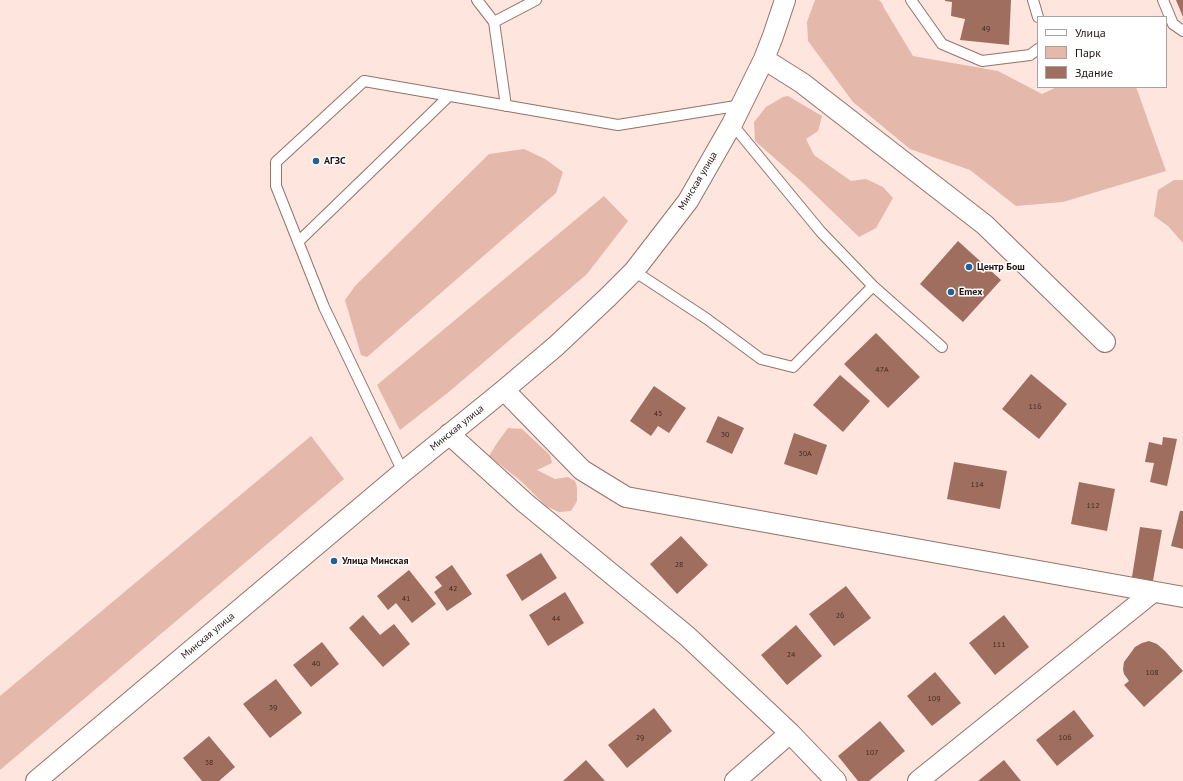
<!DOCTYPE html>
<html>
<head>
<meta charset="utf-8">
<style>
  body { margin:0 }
  #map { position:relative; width:1183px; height:781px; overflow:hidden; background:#fee5de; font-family:"PT Sans",sans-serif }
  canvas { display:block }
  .legend { position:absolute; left:1037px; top:16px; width:130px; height:72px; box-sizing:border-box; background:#fff; border:1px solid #a7a1a0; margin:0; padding:5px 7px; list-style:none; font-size:12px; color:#221511 }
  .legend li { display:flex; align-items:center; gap:8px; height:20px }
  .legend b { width:20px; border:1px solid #a7a1a0 }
</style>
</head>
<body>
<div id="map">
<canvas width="1183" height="781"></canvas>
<ul class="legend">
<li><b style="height:5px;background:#fff"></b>Улица</li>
<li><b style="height:11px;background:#e4b8ab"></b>Парк</li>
<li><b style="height:11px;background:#9f6e5f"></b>Здание</li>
</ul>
</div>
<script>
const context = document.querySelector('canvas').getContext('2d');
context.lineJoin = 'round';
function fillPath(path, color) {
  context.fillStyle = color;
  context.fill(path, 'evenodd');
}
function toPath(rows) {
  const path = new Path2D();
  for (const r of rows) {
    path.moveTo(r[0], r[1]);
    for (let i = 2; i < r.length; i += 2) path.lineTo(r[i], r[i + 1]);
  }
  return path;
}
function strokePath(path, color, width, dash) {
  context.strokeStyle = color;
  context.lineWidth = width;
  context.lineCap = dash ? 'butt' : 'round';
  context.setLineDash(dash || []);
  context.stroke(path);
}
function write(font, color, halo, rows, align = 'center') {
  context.font = font + ' "PT Sans",sans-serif';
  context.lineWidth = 3;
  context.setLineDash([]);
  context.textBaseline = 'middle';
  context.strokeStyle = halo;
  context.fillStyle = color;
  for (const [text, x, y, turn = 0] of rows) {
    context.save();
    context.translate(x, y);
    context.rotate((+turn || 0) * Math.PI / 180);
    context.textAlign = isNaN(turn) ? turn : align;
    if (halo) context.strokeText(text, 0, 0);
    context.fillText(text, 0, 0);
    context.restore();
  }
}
fillPath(toPath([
  [815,0,879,0,882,3,884,8,913,56,998,71,1042,94,1057,87,1136,87,1166,171,1063,202,1016,206,970,170,910,149,853,102,808,41,807,22],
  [788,96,822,116,818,131,806,139,814,155,851,181,866,179,883,187,893,198,876,228,859,237,803,183,755,141,754,122,766,107,783,97],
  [524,149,545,159,563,172,556,193,367,357,361,355,345,300,355,286,489,154],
  [1174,180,1183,180,1183,243,1168,226,1154,216,1158,190],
  [604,196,628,221,587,274,450,391,400,430,377,385],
  [508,428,522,429,550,455,552,463,537,470,555,479,568,477,575,481,577,487,577,501,571,511,559,512,546,506,521,481,489,456,497,443],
  [311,436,344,479,0,770,0,696]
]), '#e4b8ab');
fillPath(toPath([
  [945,0,1011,0,1009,45,960,40,965,19,951,16,952,2,945,1],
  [1176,0,1183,0,1183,17],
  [958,241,1001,280,963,322,920,284],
  [876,333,920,377,888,408,844,364],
  [1031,374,1067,404,1039,439,1002,409],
  [840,375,870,401,843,432,813,405],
  [654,386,686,408,669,433,658,426,651,436,630,421],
  [718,416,744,428,732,454,706,442],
  [794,433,827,445,817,475,784,464],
  [1163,437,1177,439,1167,486,1150,482,1154,463,1145,462,1149,442,1162,445],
  [954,462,1007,471,1000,509,947,499],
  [1079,482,1115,489,1107,531,1071,524],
  [1180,511,1183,511,1183,549,1171,546],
  [1140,527,1162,530,1153,581,1132,577],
  [681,536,708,565,677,594,650,564],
  [541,553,557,578,522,601,506,575],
  [452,565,472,594,447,611,434,592,442,586,435,577],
  [409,570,436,604,412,623,396,603,388,610,377,596],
  [846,586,871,618,834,646,809,614],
  [565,592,584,623,548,646,529,615],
  [363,615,380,635,394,624,410,644,383,667,349,628],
  [1004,615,1029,647,995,675,969,643],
  [796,625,822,656,787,685,761,655],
  [1149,641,1157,644,1165,651,1183,671,1144,707,1124,685,1129,681,1124,674,1123,669,1124,662,1135,647,1142,643],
  [322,642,339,664,311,687,293,665],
  [935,672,961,703,932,726,907,696],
  [276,679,302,713,270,738,243,704],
  [654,708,672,731,627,768,608,745],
  [1074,710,1094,736,1057,766,1036,740],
  [880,721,905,751,869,781,858,781,838,756],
  [209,736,235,767,219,781,202,781,183,758],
  [586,760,605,781,563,781],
  [1004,760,1021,781,978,781]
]), '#9f6e5f');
const lane = toPath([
  [477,0,494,22,506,106],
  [911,0,942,44,982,61,1030,55,1038,49],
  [1033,0,1038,17],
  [1163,0,1173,24,1183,31],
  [494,22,536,0],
  [732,124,821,232,873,286,942,347],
  [298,242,449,96],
  [634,271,707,319,761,359,793,367,873,286],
  [403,472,324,307,276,186,276,162,364,81,618,125,742,105]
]);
const street = toPath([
  [764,59,802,83,985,225,1105,342],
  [504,390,582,470,626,497,1183,597],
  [449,434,524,502,687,636,790,733,836,781],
  [36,781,403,472,504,390,556,346,608,297,634,271,688,201,732,124,764,59,773,36,785,0],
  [735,781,790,733],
  [918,781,1153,592]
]);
strokePath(lane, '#967267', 12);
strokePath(street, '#967267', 22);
strokePath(lane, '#fff', 10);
strokePath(street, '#fff', 20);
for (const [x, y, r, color] of [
  [316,161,4,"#1f6297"],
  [969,267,4,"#1f6297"],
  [951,292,4,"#1f6297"],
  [334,561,4,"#1f6297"]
]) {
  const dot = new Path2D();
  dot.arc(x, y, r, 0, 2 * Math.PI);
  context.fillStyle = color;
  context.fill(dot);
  strokePath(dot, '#fff', 1.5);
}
write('8px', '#412b24', null, [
  ["49",986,29],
  ["47А",882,370],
  ["116",1035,407],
  ["45",658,414],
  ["30",725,435],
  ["30А",805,454],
  ["114",977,485],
  ["112",1093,506],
  ["28",679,565],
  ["42",453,589],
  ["41",406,599],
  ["26",840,616],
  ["44",556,619],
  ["111",999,645],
  ["24",791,655],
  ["40",316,664],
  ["108",1152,673],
  ["109",934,699],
  ["39",273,708],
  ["29",640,738],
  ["106",1065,738],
  ["107",872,753],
  ["38",209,763]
]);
write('bold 10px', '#221511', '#fff', [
  ["АГЗС",324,161],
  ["Центр Бош",977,267],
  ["Emex",959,292],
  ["Улица Минская",342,561]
], 'left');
write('10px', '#221511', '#fff', [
  ["Минская улица",698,181,-59],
  ["Минская улица",457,428,-39],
  ["Минская улица",208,636,-40]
]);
</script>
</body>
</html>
